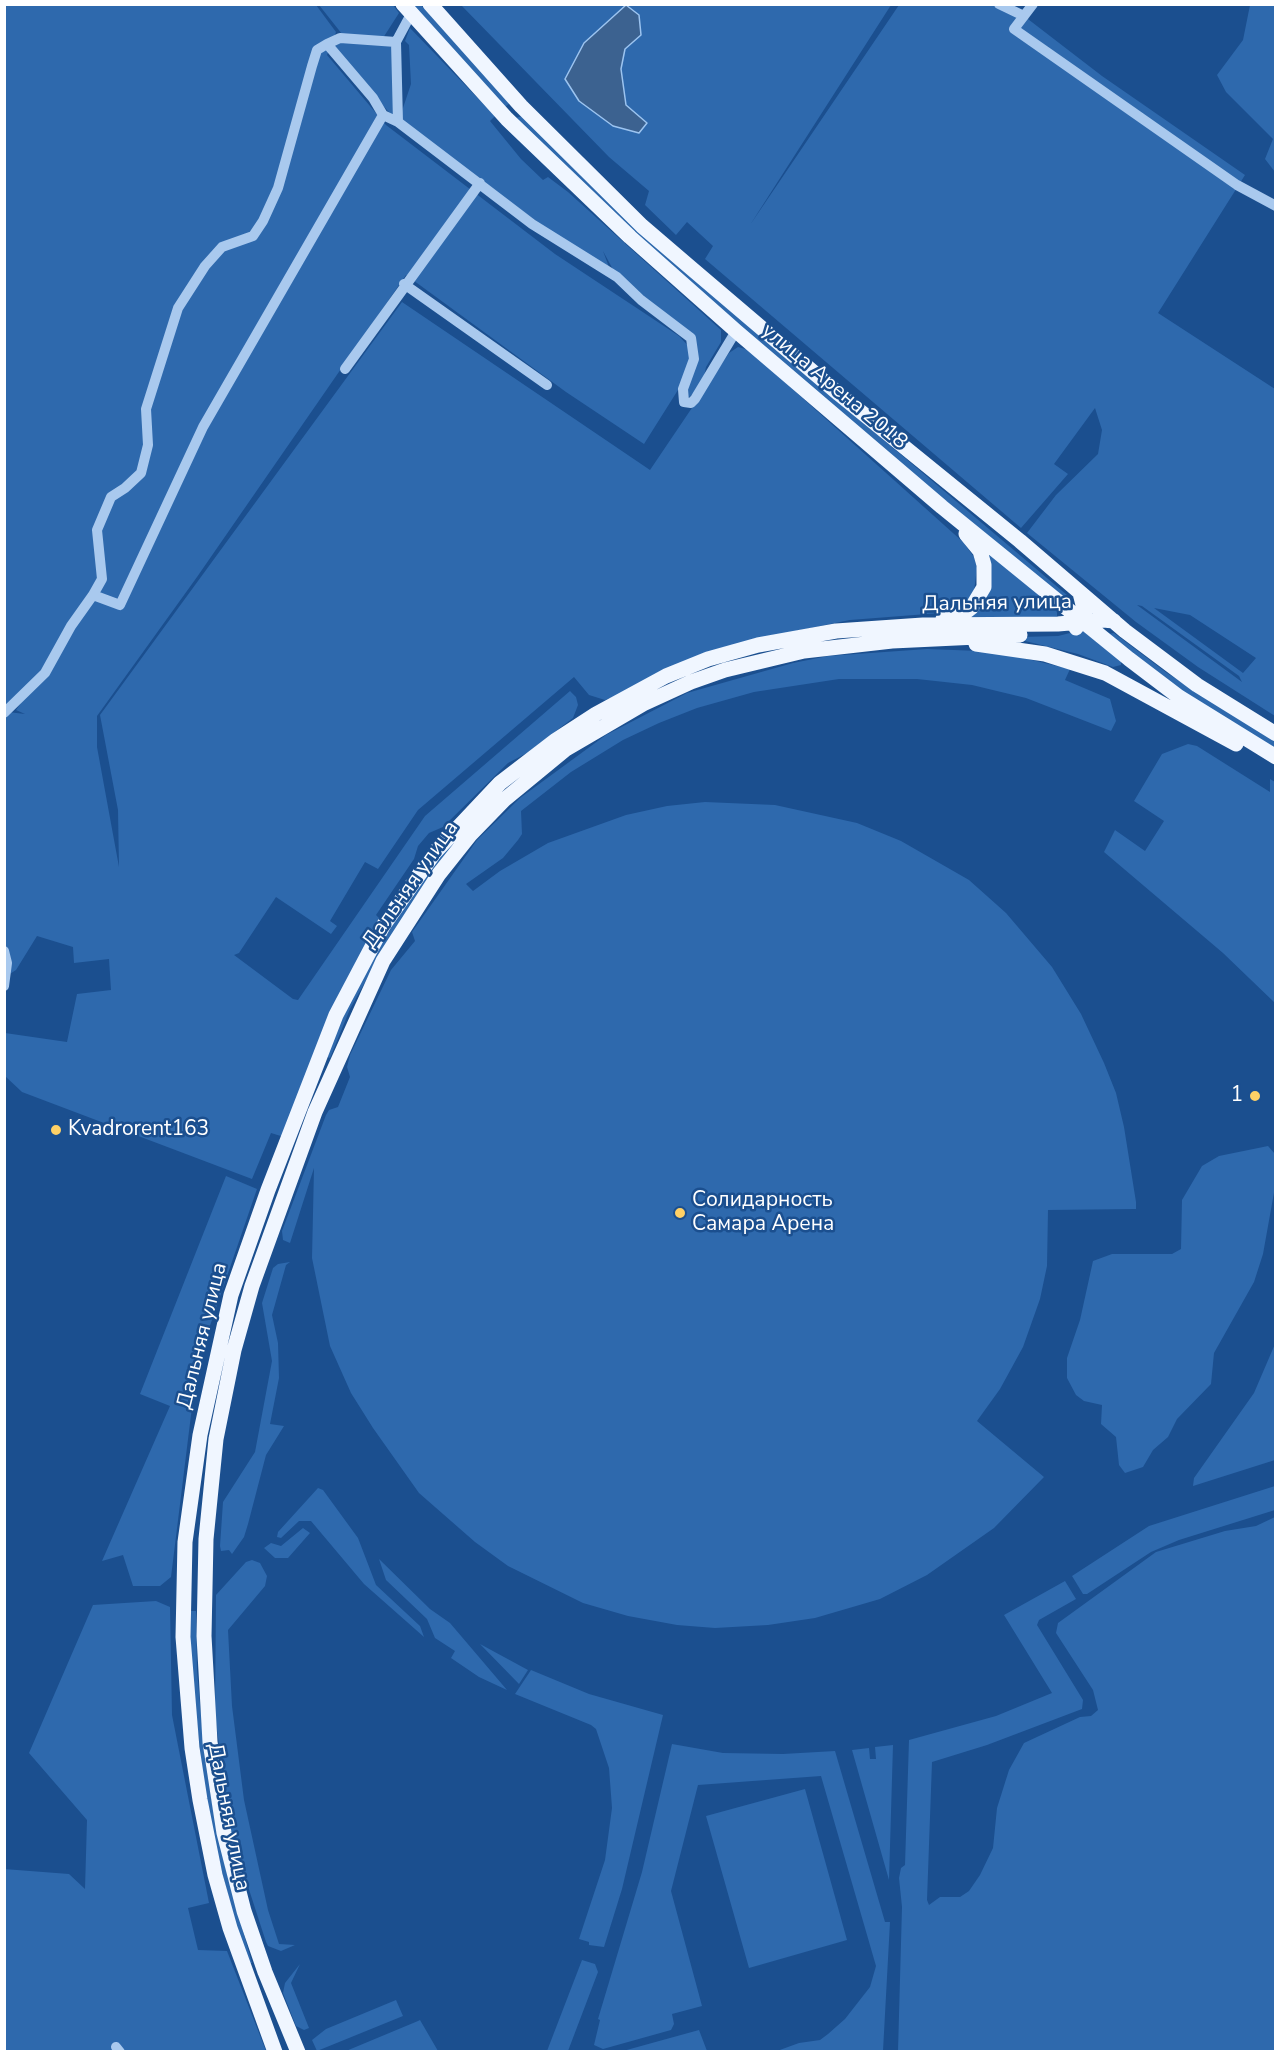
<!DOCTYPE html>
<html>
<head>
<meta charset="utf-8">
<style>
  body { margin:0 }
  #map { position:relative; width:1280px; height:2056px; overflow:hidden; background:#1b4f8f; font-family:"Nunito Sans",sans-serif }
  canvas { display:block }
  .frame { position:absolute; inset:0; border:6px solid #fff; pointer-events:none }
</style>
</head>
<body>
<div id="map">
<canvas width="1280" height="2056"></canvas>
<div class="frame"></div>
</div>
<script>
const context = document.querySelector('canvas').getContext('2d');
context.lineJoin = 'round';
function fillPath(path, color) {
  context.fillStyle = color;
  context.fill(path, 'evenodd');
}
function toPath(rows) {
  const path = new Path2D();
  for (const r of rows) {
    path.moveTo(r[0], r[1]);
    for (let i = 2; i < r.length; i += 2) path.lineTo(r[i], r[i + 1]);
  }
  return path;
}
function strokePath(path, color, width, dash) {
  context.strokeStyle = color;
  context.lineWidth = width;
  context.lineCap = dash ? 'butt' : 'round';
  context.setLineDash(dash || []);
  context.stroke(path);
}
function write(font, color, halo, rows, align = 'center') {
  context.font = font + ' "Nunito Sans",sans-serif';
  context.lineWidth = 5;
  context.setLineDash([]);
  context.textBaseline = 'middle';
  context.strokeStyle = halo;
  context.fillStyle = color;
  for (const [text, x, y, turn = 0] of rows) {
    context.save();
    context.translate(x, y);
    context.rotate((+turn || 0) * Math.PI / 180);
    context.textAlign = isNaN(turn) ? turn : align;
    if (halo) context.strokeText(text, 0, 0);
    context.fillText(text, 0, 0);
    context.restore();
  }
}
fillPath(toPath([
  [5,5,316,5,336,32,333,40,396,42,399,120,411,84,409,45,405,41,410,28,495,116,490,121,521,159,543,180,548,177,568,192,721,330,721,342,706,367,702,386,688,398,683,382,644,444,566,392,406,275,197,577,97,716,97,747,119,867,118,810,100,715,402,302,650,470,729,353,738,347,749,350,963,542,974,557,977,568,974,591,968,601,953,612,850,620,776,635,605,700,589,695,574,677,418,810,378,869,365,862,330,921,337,926,331,934,276,897,239,953,234,955,293,999,298,1000,425,816,570,691,576,697,578,705,573,718,527,753,508,763,443,827,429,833,418,846,414,859,376,915,381,920,284,1137,271,1133,252,1179,22,1092,5,1076,5,1033,67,1042,77,994,111,990,109,959,74,963,73,947,37,936,16,970,5,977,5,714,8,712,25,714,16,710,30,690,5,708],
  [330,48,398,122,612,275,603,251,617,277,691,338,692,350,679,336,555,254,386,125,327,55],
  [319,5,393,5,399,13,383,38,342,34],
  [411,5,421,5,510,103,505,107],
  [461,5,891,5,750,225,899,5,1004,5,1024,16,1102,76,1245,175,1158,313,1275,389,1275,716,1198,667,1136,622,1027,533,1056,495,1098,454,1102,430,1095,408,1054,464,1068,474,1021,528,705,259,713,246,687,222,676,235,645,205,649,191,609,157],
  [1137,605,1142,606,1239,676,1242,682],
  [1154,608,1190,615,1256,658,1243,673],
  [1250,5,1275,5,1275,172,1265,159,1273,139,1226,92,1217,75,1243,40],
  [522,116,684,271,1067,595,1070,599,1069,602,1065,602,674,272,516,118],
  [988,553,1057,609,1057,618,974,621,971,615],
  [1082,630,1121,661,1121,665,1113,667,1078,654,1021,640,1021,637,1058,636],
  [1114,633,1167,673,1275,742,1275,751,1195,702,1108,634],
  [927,649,980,651,1019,657,1070,669,1065,680,1110,699,1116,721,1111,731,1026,698,972,685,917,679,839,679,754,692,697,708,659,723,623,740,571,772,521,811,522,834,518,840,503,858,466,884,473,891,500,871,548,843,626,815,667,806,705,802,775,805,857,823,901,841,969,880,1006,913,1052,967,1081,1014,1104,1063,1116,1093,1124,1127,1136,1202,1136,1209,1048,1210,1047,1266,1040,1299,1023,1347,1000,1389,977,1421,1044,1477,994,1528,927,1575,880,1599,815,1618,768,1625,715,1628,677,1625,628,1616,583,1603,508,1566,475,1542,419,1493,373,1428,351,1393,330,1346,312,1258,314,1168,290,1243,283,1240,282,1231,326,1115,329,1110,338,1107,350,1077,347,1067,350,1055,391,970,415,941,412,932,477,840,520,798,606,735,687,693,793,663,828,656],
  [1188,744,1197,746,1270,792,1270,779,1275,782,1275,1003,1223,953,1104,852,1115,830,1145,851,1164,821,1134,801,1162,754],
  [468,822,388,941,350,1009,330,1058,325,1056,357,984,377,948,419,882],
  [1268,1146,1275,1154,1275,1187,1263,1254,1254,1282,1214,1353,1211,1384,1177,1419,1168,1437,1153,1450,1143,1467,1125,1473,1119,1465,1116,1437,1101,1424,1102,1405,1084,1401,1076,1395,1067,1378,1067,1358,1080,1320,1093,1261,1112,1254,1172,1254,1181,1249,1182,1200,1202,1166,1219,1156],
  [226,1176,257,1189,203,1346,191,1415,171,1577,160,1586,133,1586,123,1555,102,1561,170,1406,140,1394],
  [290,1262,286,1265,272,1315,278,1343,279,1378,270,1424,284,1426,266,1455,248,1524,244,1537,232,1554,229,1550,221,1551,220,1546,223,1502,255,1452,272,1361,262,1303,273,1268,278,1264],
  [1275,1344,1275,1460,1193,1486,1194,1478,1254,1393],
  [1275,1486,1275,1510,1179,1540,1151,1552,1087,1594,1083,1594,1072,1576,1149,1526],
  [318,1488,323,1490,358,1538,376,1585,420,1626,424,1637,364,1584,311,1521,299,1521,281,1538,277,1537,278,1532],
  [1275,1517,1275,2051,898,2051,902,1907,899,1878,901,1868,905,1865,909,1740,996,1716,1052,1693,1004,1615,1065,1581,1076,1599,1039,1620,1037,1625,1083,1700,1082,1709,987,1745,932,1762,927,1900,929,1905,940,1897,960,1897,969,1891,980,1875,993,1848,997,1808,1009,1770,1024,1743,1080,1717,1091,1716,1098,1710,1093,1690,1056,1633,1058,1623,1156,1552,1225,1531,1256,1526],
  [303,1528,310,1533,288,1558,275,1558,264,1548,271,1543,281,1546],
  [379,1559,430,1609,450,1623,507,1690,479,1677,451,1658,455,1651,435,1638,427,1619,386,1580],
  [252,1560,260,1563,267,1576,265,1586,228,1630,232,1706,244,1800,268,1910,279,1944,295,1945,281,1951,268,1946,266,1942,231,1834,215,1715,216,1595,246,1562],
  [156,1601,170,1607,172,1715,209,1903,188,1908,198,1950,227,1951,266,2051,5,2051,4,1869,69,1874,85,1889,87,1820,29,1753,93,1605],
  [191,1611,196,1611,197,1670,205,1760,213,1809,227,1874,252,1963,246,1963,216,1849,204,1786,190,1658],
  [480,1644,528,1670,519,1684],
  [531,1670,589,1694,663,1715,622,1889,604,1947,589,1945,589,1942,579,1939,605,1860,612,1808,609,1768,596,1729,591,1725,515,1694],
  [672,1744,723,1753,783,1754,835,1751,885,1922,890,1922,883,2051,777,2051,799,2043,820,2040,828,2034,845,2019,870,1987,876,1966,821,1776,698,1785,671,1891,702,2006,672,2014,674,2024,671,2030,603,2049,594,2045,600,2020,598,2019,642,1872],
  [893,1745,889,1880,852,1750,869,1748,870,1759,876,1759,875,1747],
  [805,1789,847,1940,749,1968,706,1816],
  [582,1960,595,1964,598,1972,568,2051,547,2051],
  [300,1964,291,1983,309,2028,304,2030,296,2026,283,1993,285,1983],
  [396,2000,403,2016,317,2051,312,2040,326,2029],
  [420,2020,438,2051,346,2051,418,2021],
  [699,2030,707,2051,622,2051,623,2051]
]), '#2e69ad');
const water = toPath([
  [626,5,639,15,641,35,625,49,621,69,626,105,647,123,639,133,613,126,579,101,565,79,584,43,626,5]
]);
fillPath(water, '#3c6290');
strokePath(water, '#9cc4f0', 1.5);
strokePath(toPath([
  [999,4,1024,16],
  [1033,4,1014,29,1237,185,1276,206],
  [327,44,340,38,396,42],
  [398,122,396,42,411,14],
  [404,284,547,385],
  [345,369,480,183],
  [93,595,102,579,97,530,111,497,125,488,141,473,148,445,146,409,178,308,205,266,222,247,253,236,263,221,278,188,312,66,317,50,327,44,373,98,383,115,398,122,532,224,617,277,641,300,691,338,694,359,683,389,684,402,691,403,695,399,736,331],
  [4,713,45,673,71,626,93,595,120,605,203,427,383,115],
  [4,951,7,963,4,986],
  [116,2047,120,2052]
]), '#a9c9ee', 10);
strokePath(toPath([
  [403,4,507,119,630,237,736,331,942,507,1129,659,1179,697,1276,757],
  [430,4,521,106,642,226,691,268,839,394,1020,541,1125,631,1197,685,1276,734],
  [943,619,963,614,972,607,984,587,984,565,980,551,966,534],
  [1076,628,1085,613,1080,593],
  [976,644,1045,654,1105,673,1236,744],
  [275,2052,230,1928,215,1875,200,1800,192,1748,183,1637,185,1542,200,1435,231,1295,268,1190,336,1015,383,926,435,852,500,783,556,740,596,714,666,676,708,659,758,645,836,631,923,625,1058,624,1103,620,1114,621],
  [298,2052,265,1972,244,1911,224,1833,210,1742,204,1636,206,1539,216,1439,234,1350,252,1286,315,1112,383,961,439,874,470,835,504,800,566,749,643,704,691,682,725,670,804,651,892,641,1020,635]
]), '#f0f6ff', 15);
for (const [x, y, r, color] of [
  [1255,1096,6,"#ffd166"],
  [56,1130,6,"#ffd166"],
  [680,1213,6,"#ffd166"]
]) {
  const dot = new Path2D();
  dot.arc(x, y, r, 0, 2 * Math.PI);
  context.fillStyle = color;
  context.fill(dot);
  strokePath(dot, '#1b4f8f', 2);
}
write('21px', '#fff', '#1b4f8f', [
  ["улица Арена 2018",834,387,40],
  ["Дальняя улица",997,604,-1],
  ["Дальняя улица",411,885,-55],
  ["Дальняя улица",203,1336,-76],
  ["Дальняя улица",228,1817,79]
]);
write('21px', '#fff', '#1b4f8f', [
  ["1",1243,1096,"right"],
  ["Kvadrorent163",68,1130],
  ["Солидарность",692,1201],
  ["Самара Арена",692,1225]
], 'left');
</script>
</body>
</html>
